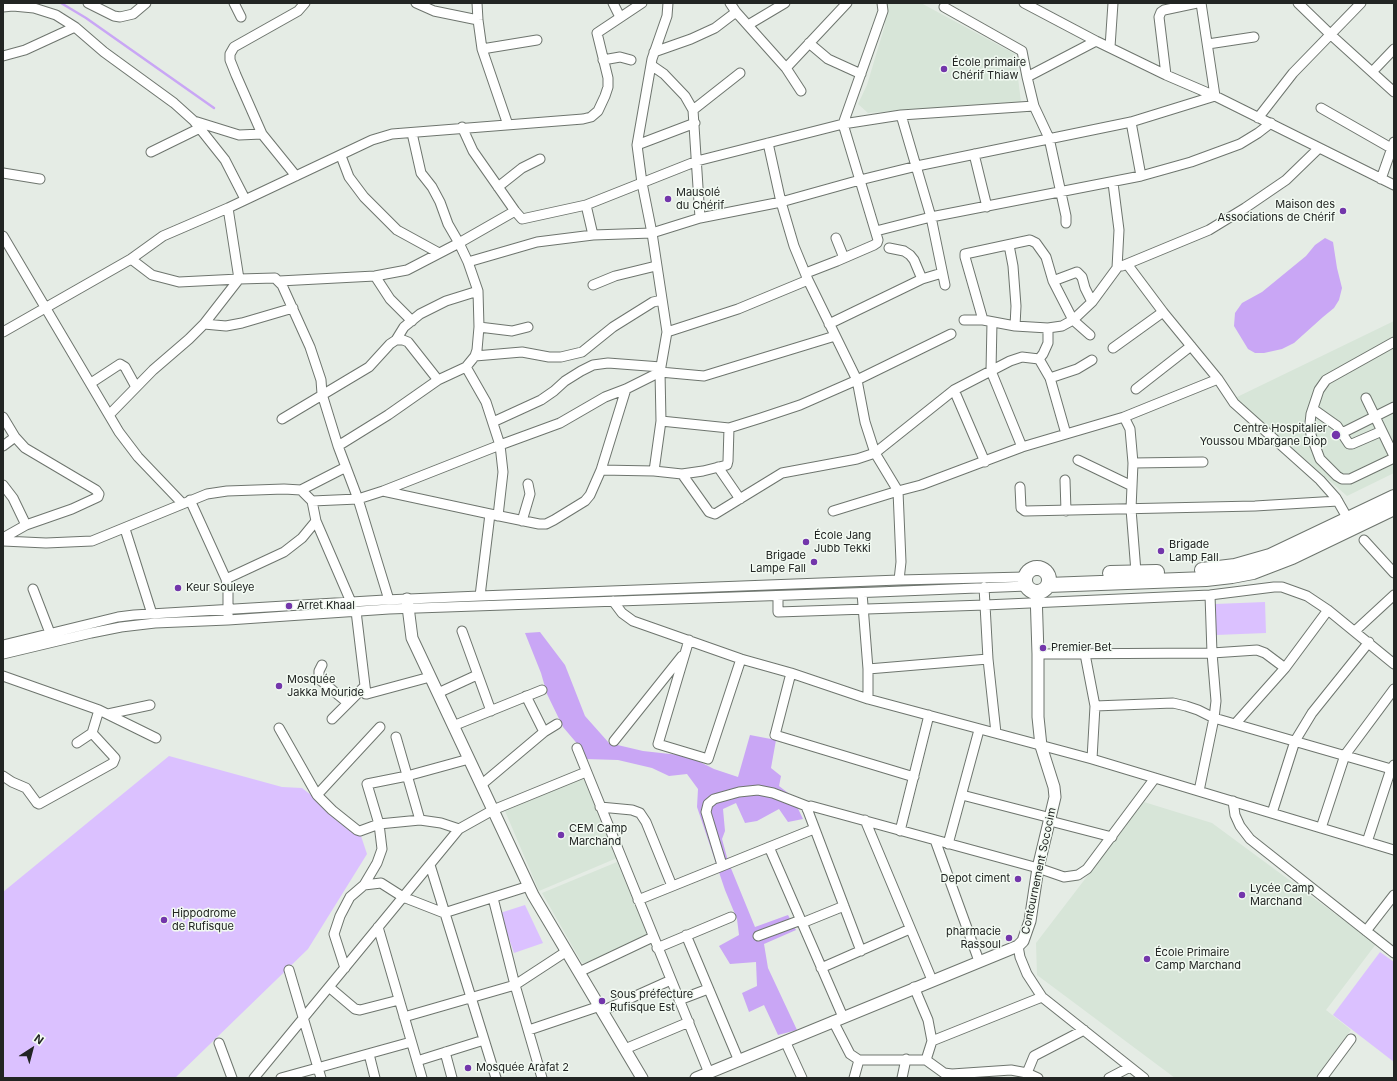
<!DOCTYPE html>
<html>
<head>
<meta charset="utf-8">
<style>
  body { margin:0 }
  #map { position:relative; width:1397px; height:1081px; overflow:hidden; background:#e5ece5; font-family:Inter,sans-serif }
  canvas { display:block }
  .frame { position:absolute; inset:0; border:4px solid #222523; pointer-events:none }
  .north { position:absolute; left:12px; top:1029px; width:40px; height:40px; -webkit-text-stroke:3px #f2faf2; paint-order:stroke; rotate:36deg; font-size:11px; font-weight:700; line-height:16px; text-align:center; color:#222523 }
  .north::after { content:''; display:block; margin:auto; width:14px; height:18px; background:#222523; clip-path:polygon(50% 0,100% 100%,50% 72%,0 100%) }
</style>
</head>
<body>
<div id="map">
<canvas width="1397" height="1081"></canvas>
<div class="frame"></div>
<div class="north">N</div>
</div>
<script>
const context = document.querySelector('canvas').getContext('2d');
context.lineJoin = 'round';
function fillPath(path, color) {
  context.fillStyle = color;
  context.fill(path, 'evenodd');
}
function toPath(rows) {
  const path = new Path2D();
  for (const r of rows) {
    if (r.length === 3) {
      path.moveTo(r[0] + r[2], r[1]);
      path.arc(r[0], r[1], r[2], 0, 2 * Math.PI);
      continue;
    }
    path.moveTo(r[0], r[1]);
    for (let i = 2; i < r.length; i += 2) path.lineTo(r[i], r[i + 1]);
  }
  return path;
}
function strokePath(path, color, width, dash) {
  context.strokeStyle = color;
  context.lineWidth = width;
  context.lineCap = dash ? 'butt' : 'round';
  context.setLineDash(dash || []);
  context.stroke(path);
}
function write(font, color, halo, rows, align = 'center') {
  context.font = font + ' Inter,sans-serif';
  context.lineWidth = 3;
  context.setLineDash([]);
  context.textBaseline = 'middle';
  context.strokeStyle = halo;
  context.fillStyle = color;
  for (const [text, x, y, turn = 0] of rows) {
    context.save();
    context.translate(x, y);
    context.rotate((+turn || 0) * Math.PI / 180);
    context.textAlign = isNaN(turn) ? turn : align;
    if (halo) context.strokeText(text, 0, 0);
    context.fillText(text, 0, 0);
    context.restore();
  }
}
fillPath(toPath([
  [885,3,921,3,1015,54,1021,102,868,113,858,104,867,85,885,25],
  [1394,321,1394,473,1347,496,1235,398],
  [583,778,617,858,539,891,505,811],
  [1144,802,1212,823,1376,944,1326,1010,1351,1030,1315,1078,1175,1078,1037,975,1036,943],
  [617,862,649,938,599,962,582,963,542,893]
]), '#d7e5d8');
fillPath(toPath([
  [1265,602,1266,633,1216,635,1215,604],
  [169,756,282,787,302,788,360,833,367,854,308,949,175,1078,3,1078,3,892],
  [525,905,543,943,514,953,500,913],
  [1380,952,1394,962,1394,1062,1333,1015]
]), '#dbc1ff');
fillPath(toPath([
  [1325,238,1333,242,1337,268,1342,288,1339,300,1334,308,1323,317,1294,343,1282,349,1264,353,1255,353,1248,349,1234,326,1235,313,1242,303,1262,292,1306,256,1315,245],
  [540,632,565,665,585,716,609,743,643,751,688,756,714,769,738,777,750,735,776,740,771,768,781,776,779,786,792,796,803,819,788,822,779,809,757,821,745,823,736,803,723,809,725,831,722,839,728,861,755,927,788,915,796,930,764,944,768,968,797,1030,778,1035,764,1005,749,1012,742,993,757,986,756,962,730,964,719,946,739,935,737,919,725,890,697,807,698,789,687,774,669,776,652,768,618,760,585,759,580,747,563,727,547,694,541,673,525,633]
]), '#c9a6f5');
strokePath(toPath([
  [61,3,86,18,214,108]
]), '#c9a6f5', 2.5);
const minor = toPath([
  [88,3,114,16,120,17,133,14,146,3],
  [234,3,241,17],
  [416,3,434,11,478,20],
  [477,3,478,20,482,49,508,125],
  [613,3,620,17],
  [730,3,736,12,786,68,801,91],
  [1024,3,1096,41,1166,75,1215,96,1394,185],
  [1298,3,1330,34,1394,92],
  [3,7,13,6,34,8,56,15,75,27,104,52,174,103,194,121,225,160,245,199],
  [944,7,1022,51,1027,77,1034,106,1049,138,1066,216,1066,223],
  [748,25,785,3],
  [809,43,828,59,861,74],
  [1208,44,1254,37],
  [1110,47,1113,3],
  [482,49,537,40],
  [654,52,691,39,715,28,736,12],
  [3,56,25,50,75,27],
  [603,60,620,57,631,60],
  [651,65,664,74,685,96,693,110,700,218],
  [786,68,847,3],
  [1372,72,1394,49],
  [1166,75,1159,17,1161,12,1164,10,1197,3],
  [1027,77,1096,41],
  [1321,108,1391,148],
  [693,110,740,73],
  [901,115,931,217,945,285],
  [1258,118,1293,73,1361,3],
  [194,121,239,135,262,134,296,176],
  [1131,122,1141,176],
  [462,127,473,151,515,211,522,219,586,205,697,161,843,124,901,115,1034,106],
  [262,134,236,75,230,60,230,54,234,47,298,11,305,3],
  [768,143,781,202,794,246,808,280,857,380,865,422,875,453,898,491,901,562,899,580],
  [637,145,695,123],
  [151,152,200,128],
  [974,154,987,207],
  [341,156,349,177,364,197,397,230,439,253],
  [3,173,40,179],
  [1381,179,1394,142],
  [498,187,522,168,540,159],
  [586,205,593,235],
  [876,231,931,217,1141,176,1191,162,1240,144,1258,133,1271,123],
  [3,236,119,432,138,457,182,503],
  [836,238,844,258],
  [1009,245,1013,266,1016,306,1015,326],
  [889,248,904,251,910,255,914,260,922,279],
  [131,259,152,275,179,282,239,279,275,278,282,285,310,347,321,380,322,394,338,446,358,499,389,600],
  [468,262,537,242,593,235,652,233,700,218,781,202,860,180,917,166,1131,122,1215,96,1201,3],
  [1127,264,1163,312,1218,379,1234,403,1320,480,1336,498,1348,519],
  [1122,266,1209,230,1245,208,1286,180,1319,148],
  [806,273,837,261,874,245,877,243,878,240,843,124,883,11,882,3],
  [375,276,390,299,412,321],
  [279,281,375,276,407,270,459,243,515,211],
  [1053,281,1077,272,1082,277,1085,288,1092,302],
  [593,285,615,276,656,266],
  [964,320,983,320,1015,326,1048,328,1062,326,1073,320,1092,302,1117,268,1119,230,1113,183],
  [983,320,965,257,965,254,1030,240,1036,243,1046,257,1053,281,1073,320,1090,335],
  [992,322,991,371,1022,447],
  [204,324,226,326,242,323,293,308],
  [829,324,922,279,942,273],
  [479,327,512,331,528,327],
  [1048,328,1048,343,1043,354,1039,359,1050,378,1066,434],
  [3,332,131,259,163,236,228,208,372,140,392,134,583,119,591,117,598,111,605,96,608,87,608,78,597,33,642,3],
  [667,332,738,309,808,280],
  [396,340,404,327,420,314,446,301,478,291],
  [1394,342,1326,380,1319,390,1311,414,1310,423,1311,435,1320,459,1337,476,1342,479,1350,479,1394,458],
  [1113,348,1163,312],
  [475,356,522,352,549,357,561,357,582,352,613,327,653,302,662,300],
  [466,367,486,402,500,445,503,472,498,516],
  [1050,378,1077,369,1092,360],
  [91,383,120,364,125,367,136,387],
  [1136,389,1191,346],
  [954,390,985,462],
  [1366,398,1394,456],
  [1313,409,1337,426,1349,444,1352,444,1382,431],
  [109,415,153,370,189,339,204,324,239,279,228,208],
  [3,417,15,437,25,448,96,490,99,494,98,497,72,509,26,525],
  [1124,417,1218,379],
  [282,419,369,367,390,344,396,340,403,340,408,342,438,380],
  [661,421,729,428,761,418,800,405,857,380,951,334],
  [493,422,541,400,554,391,565,381,581,371,593,365,608,363,661,367],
  [1342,433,1394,407],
  [3,446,15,437],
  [338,446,388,415,438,380,466,367,475,356,477,350,479,327,478,291,468,262,459,243,448,224,440,202,432,187,421,173,412,133],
  [1078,460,1132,486],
  [1133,463,1203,462],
  [718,467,740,499],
  [601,470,654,471,682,474,703,471,727,465,728,461,729,428],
  [654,471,661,421,660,372,667,332,652,233,642,183,637,145,652,59,667,16,668,3],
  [682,474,709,512,715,514,782,473,857,459,875,453,954,390,1010,361,1022,357,1039,359],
  [1065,480,1066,511],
  [3,485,13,498,26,525,3,538],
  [1020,487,1021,508,1025,511,1255,506,1338,501],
  [301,490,312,501,316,521,351,602],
  [383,491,490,514,539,524,546,524,554,520,585,501,590,495,601,470,626,389],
  [190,500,226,579,228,591,228,615],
  [312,501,358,499,383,491,500,445,560,423,605,397,626,389,660,372,704,376,835,336],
  [833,511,898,491,921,485,1022,447,1124,417,1130,429,1133,463,1131,509,1136,572],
  [522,521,530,494,528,484],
  [125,529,152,614],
  [1364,540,1394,573],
  [3,541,46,543,92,541,207,494,227,491,284,489,301,490,346,467],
  [226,579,284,552,302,538,316,521],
  [984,587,988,659,996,733],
  [33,589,50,633],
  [862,593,868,669,868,699],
  [480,596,490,514],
  [778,596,778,612,985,605,1210,595,1274,587,1282,587,1307,596,1328,610,1394,664],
  [613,601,622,613,633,621,741,659,791,673,868,699,1092,759,1394,850],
  [356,611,366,694,367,694,430,677],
  [462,631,491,711],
  [1355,631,1394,595],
  [689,640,658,744,708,759,741,659],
  [3,645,118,617,134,615,385,600,480,596,899,580,1025,577],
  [3,654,91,633,121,627,155,623,228,620,389,609,877,592,1027,586],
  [1038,654,1212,653,1257,650,1265,653,1285,668],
  [1085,654,1095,706,1092,759],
  [322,665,319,671,319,679,348,703],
  [868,669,988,659],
  [791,673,775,735,914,777],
  [3,676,99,710,156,738],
  [438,693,477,675],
  [526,696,544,732],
  [1095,706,1173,703,1186,706,1198,710,1214,718,1391,769],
  [108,714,150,705],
  [332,719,365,686],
  [1236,723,1285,668,1328,610],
  [453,726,542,690],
  [279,728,317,795,332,810,357,830,360,831,379,824,420,820,441,823,459,829],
  [396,737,420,820],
  [614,741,682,656],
  [77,743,92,733],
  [577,748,709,1073],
  [3,776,12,782,26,788,37,803,39,804,113,763,115,758,92,733,99,710],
  [481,785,544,732,557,724],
  [1199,791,1214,718,1216,701,1212,653,1210,595],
  [317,795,380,727],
  [962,795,1051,818],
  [1233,801,1235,815,1240,826,1250,839,1394,953],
  [600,807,632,810,640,813,646,822,672,886],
  [1272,813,1295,741,1312,713,1369,642],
  [865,820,932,980],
  [1050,821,1112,837],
  [1321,828,1345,755,1394,689],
  [900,831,929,715],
  [935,840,979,961],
  [1367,842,1391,769,1394,765],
  [948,844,979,730],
  [769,847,843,1017],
  [430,865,496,1078],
  [722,865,706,812,708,804,714,799,739,792,758,790,773,793,809,807],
  [364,885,381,883,403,897,444,913,529,886],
  [493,898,515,985,542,1078],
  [638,900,814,829],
  [802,923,844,906],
  [378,927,422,1078],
  [1366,931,1394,895],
  [686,935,739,1061],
  [758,936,801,920],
  [1018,946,1020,957,1027,974,1042,997,1144,1078],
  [657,948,731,917],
  [861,951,808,811,807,809,811,806,1038,868,1064,877,1078,875,1087,869,1155,778],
  [345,968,334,934,340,916,350,897,364,885,377,863,382,849,379,824,367,784,407,776,469,759],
  [821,968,910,929],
  [289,970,321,1078],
  [579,972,653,937],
  [329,987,355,1009,360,1010,399,1000],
  [914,987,928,1020,932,1041,926,1060],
  [679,1000,708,989],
  [602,1011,671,980],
  [404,1017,515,985,567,951],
  [833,1021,850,1054,859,1060,926,1060,944,1073,952,1074,1011,1070,1027,1073,1038,1078],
  [529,1030,600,1006],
  [785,1041,802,1078],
  [932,1041,1042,997],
  [219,1043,232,1078],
  [625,1049,689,1022],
  [445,1052,452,1078],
  [369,1054,375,1078],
  [417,1061,484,1040],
  [1027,1073,1034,1056,1084,1030],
  [254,1078,459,829,493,810,586,772],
  [281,1078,411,1042],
  [854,1078,859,1060],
  [902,1078,906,1059],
  [1109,1078,1130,1067],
  [1322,1078,1351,1039]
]);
const tertiary = toPath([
  [407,599,412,638,533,895,642,1078],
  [696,1078,1018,946,1023,941,1030,921,1038,868,1055,797,1054,787,1041,746,1038,717,1038,654,1036,592]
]);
const primary = toPath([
  [1037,580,12],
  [1202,570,1235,566,1270,556,1394,497],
  [1110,573,1157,572],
  [1048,585,1206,579,1232,576,1253,572,1292,557,1394,508]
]);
strokePath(minor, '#6e756e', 11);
strokePath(tertiary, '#6e756e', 13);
strokePath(primary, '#6e756e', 16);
strokePath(minor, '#fff', 9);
strokePath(tertiary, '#fff', 11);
strokePath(primary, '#fff', 14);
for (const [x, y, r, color] of [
  [944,69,4,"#7336ab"],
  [668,199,4,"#7336ab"],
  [1343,211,4,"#7336ab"],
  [1336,435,5,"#7336ab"],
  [806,542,4,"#7336ab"],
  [1161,551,4,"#7336ab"],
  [814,562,4,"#7336ab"],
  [178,588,4,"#7336ab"],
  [289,606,4,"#7336ab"],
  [1043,648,4,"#7336ab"],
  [279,686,4,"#7336ab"],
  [561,835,4,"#7336ab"],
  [1018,879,4,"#7336ab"],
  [1242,895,4,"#7336ab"],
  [164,920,4,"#7336ab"],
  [1009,938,4,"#7336ab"],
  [1147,959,4,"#7336ab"],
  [602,1001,4,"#7336ab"],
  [468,1068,4,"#7336ab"]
]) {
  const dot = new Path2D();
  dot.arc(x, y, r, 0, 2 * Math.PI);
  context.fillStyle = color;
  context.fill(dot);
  strokePath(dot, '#f2faf2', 1.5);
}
write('11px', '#222523', '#f2faf2', [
  ["École primaire",952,63],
  ["Chérif Thiaw",952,76],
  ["Mausolé",676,193],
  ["du Chérif",676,206],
  ["Maison des",1335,205,"right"],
  ["Associations de Chérif",1335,218,"right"],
  ["Centre Hospitalier",1327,429,"right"],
  ["Youssou Mbargane Diop",1327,442,"right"],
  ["École Jang",814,536],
  ["Jubb Tekki",814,549],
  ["Brigade",1169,545],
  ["Lamp Fall",1169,558],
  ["Brigade",806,556,"right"],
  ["Lampe Fall",806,569,"right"],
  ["Keur Souleye",186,588],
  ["Arret Khaal",297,606],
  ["Premier Bet",1051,648],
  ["Mosquée",287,680],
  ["Jakka Mouride",287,693],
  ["CEM Camp",569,829],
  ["Marchand",569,842],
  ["Depot ciment",1010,879,"right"],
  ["Lycée Camp",1250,889],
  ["Marchand",1250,902],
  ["Hippodrome",172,914],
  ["de Rufisque",172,927],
  ["pharmacie",1001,932,"right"],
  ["Rassoul",1001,945,"right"],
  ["École Primaire",1155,953],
  ["Camp Marchand",1155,966],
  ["Sous préfecture",610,995],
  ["Rufisque Est",610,1008],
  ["Mosquée Arafat 2",476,1068]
], 'left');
write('11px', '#222523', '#f2faf2', [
  ["Contournement Sococim",1039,871,-78]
]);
</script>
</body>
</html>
